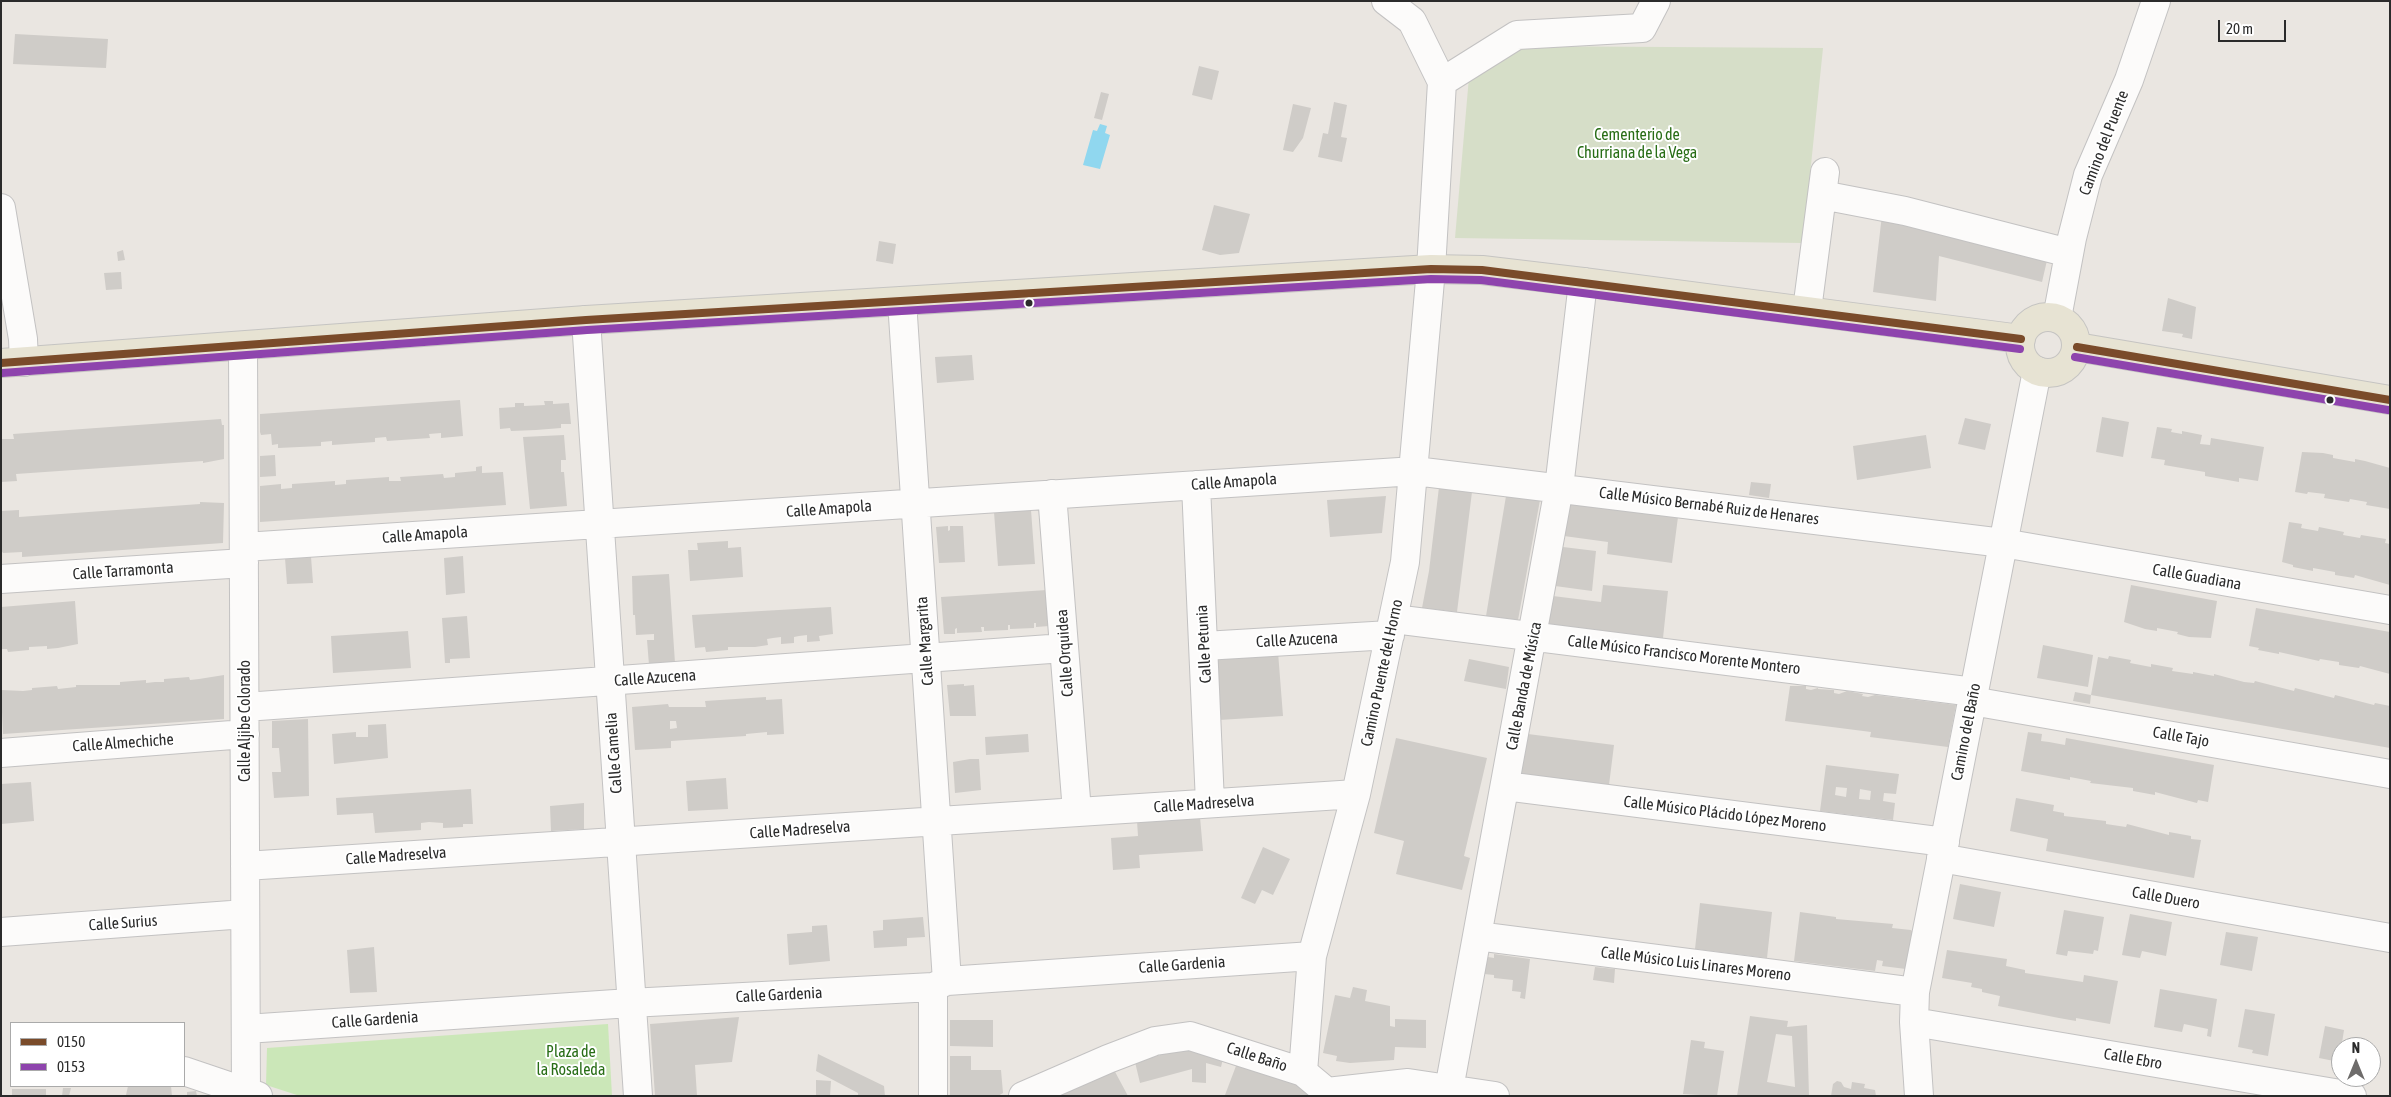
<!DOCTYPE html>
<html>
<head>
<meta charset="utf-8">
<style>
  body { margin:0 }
  #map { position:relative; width:2391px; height:1097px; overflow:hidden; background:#eae6e1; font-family:"Asap Condensed",sans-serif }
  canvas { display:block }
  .frame { position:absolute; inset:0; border:2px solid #2b2b2b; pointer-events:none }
  .legend { position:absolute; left:10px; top:1022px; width:175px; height:65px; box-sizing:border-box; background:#fff; border:1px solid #aaa; margin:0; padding:6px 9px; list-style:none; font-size:15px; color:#2b2b2b }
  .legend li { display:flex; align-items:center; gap:10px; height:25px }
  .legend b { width:25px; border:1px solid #aaa }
  .north { position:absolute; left:2331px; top:1037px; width:50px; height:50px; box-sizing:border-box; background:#fff; border:1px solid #aaa; border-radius:50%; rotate:0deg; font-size:14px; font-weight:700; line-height:20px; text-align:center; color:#2b2b2b }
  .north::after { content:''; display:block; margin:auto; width:18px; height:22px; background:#6e6c6b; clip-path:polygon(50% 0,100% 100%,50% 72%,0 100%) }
  .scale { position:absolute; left:2218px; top:20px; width:68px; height:22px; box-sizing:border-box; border:2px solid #2b2b2b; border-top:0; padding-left:6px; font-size:15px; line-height:18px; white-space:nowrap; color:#2b2b2b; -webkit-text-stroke:4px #fff; paint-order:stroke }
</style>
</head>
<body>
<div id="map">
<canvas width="2391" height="1097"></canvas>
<div class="frame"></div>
<ul class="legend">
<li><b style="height:6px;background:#7a4b2a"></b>0150</li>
<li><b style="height:6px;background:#8e44ad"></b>0153</li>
</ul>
<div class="north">N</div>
<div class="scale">20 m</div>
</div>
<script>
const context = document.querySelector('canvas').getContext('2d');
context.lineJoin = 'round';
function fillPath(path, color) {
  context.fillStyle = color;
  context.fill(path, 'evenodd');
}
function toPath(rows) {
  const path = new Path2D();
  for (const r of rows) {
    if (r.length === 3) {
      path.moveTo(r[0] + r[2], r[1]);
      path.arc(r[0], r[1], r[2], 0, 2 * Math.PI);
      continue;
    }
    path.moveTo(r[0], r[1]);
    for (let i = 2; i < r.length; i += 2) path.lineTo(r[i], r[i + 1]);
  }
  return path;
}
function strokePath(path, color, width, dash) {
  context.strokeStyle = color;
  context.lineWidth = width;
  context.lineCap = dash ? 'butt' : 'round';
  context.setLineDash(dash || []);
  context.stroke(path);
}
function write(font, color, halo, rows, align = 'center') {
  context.font = font + ' "Asap Condensed",sans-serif';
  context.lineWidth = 4;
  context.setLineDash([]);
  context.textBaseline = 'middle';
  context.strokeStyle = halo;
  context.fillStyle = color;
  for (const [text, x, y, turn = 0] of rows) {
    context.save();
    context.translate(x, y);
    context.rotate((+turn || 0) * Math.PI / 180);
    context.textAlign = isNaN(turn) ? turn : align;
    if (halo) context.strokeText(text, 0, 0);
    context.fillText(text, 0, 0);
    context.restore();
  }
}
fillPath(toPath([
  [608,1024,612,1096,300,1096,266,1085,267,1048]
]), '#cbe7b8');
fillPath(toPath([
  [1512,46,1823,48,1803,243,1455,238,1469,77]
]), '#d6dec8');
fillPath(toPath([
  [1100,124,1107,126,1105,133,1110,135,1100,169,1083,165,1093,130,1097,131]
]), '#90d7ef');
fillPath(toPath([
  [15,34,108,39,106,68,13,64],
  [1199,66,1219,71,1212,100,1192,95],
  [1101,92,1109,94,1102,120,1094,118],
  [1334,102,1347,105,1341,137,1347,138,1342,162,1318,157,1323,133,1328,134],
  [1293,104,1311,108,1303,138,1293,152,1283,150],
  [1214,205,1250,214,1239,253,1220,255,1202,250],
  [1882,215,2048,256,2042,282,1939,256,1936,301,1873,292],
  [879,241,896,244,893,264,876,261],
  [123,250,125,260,118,261,117,252],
  [121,272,122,289,106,290,104,273],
  [2168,298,2196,307,2192,339,2182,337,2183,334,2162,331],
  [972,355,974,380,937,383,935,357],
  [460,400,463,436,441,438,441,433,429,434,430,438,387,441,386,437,375,438,375,442,332,445,332,441,321,442,321,446,278,448,278,444,272,445,271,434,261,435,260,432,260,414],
  [544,401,553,401,553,404,569,403,571,424,561,424,561,428,536,430,511,431,510,428,500,429,499,408,515,407,515,403,524,403,524,406,545,405],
  [2102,417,2129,422,2123,457,2096,452],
  [1965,418,1991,424,1985,450,1958,444],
  [221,419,222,425,224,425,224,459,203,463,203,461,16,474,17,481,1,482,1,439,14,439,13,434],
  [2157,427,2172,429,2171,432,2182,434,2182,431,2202,435,2200,444,2210,445,2211,438,2264,447,2258,481,2239,478,2239,482,2205,476,2205,472,2164,465,2165,460,2151,458],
  [564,435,566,460,561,460,561,472,564,472,567,506,530,509,523,437],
  [1926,435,1931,468,1857,480,1853,446],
  [2302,452,2323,453,2333,455,2333,458,2355,462,2355,459,2365,461,2390,468,2390,509,2366,505,2367,502,2350,499,2349,502,2324,498,2325,494,2308,492,2307,494,2295,492],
  [275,455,276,476,260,477,260,456],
  [482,466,482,473,503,472,506,505,260,522,260,486,281,484,281,489,292,488,292,484,335,481,335,485,346,484,346,480,389,477,389,481,401,481,400,477,443,474,444,478,455,477,455,473,476,471,476,467],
  [1751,482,1771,484,1769,498,1749,495],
  [1439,487,1472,492,1457,612,1422,608,1429,571],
  [1386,496,1382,533,1330,537,1327,500],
  [1506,496,1540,500,1518,620,1486,616],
  [200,502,224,503,223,543,22,557,22,552,3,553,1,550,1,511,19,510,19,517,200,504],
  [1570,504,1678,517,1672,563,1607,554,1608,542,1564,536],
  [1031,510,1035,564,998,566,994,512],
  [2289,522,2302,524,2301,528,2318,531,2319,527,2344,532,2343,535,2360,538,2361,535,2386,539,2385,543,2390,544,2390,585,2355,575,2354,578,2335,575,2335,572,2313,568,2313,571,2293,567,2293,565,2282,562],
  [948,526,948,531,950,530,950,526,963,526,965,562,939,563,936,527],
  [728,541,728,548,741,547,743,577,690,581,688,550,698,550,697,543],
  [1563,547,1596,551,1592,591,1555,586],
  [463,556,465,593,446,595,444,558],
  [311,557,313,583,287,584,285,558],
  [669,574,675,663,649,665,647,640,654,640,654,634,636,635,635,615,633,615,632,576],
  [1603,585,1668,591,1663,638,1548,624,1553,596,1601,602],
  [2131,585,2217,601,2211,638,2189,637,2177,634,2178,632,2157,628,2157,631,2145,629,2124,622],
  [1047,590,1049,626,1036,627,1036,623,1034,623,1034,628,1010,629,1010,625,1008,625,1008,630,984,631,984,627,981,627,982,632,957,633,957,628,955,629,955,634,944,634,941,597],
  [75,601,78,644,58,648,47,649,47,646,29,647,29,650,8,652,7,649,1,649,1,607],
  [831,607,833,634,819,636,820,641,807,642,807,635,799,636,794,637,794,643,781,644,781,637,773,638,767,639,768,645,755,647,728,647,728,650,706,652,705,647,695,648,692,615],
  [2256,608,2390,632,2390,674,2360,666,2359,668,2339,665,2339,662,2320,659,2319,661,2279,652,2279,654,2258,650,2259,648,2249,646],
  [467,616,470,658,450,659,450,663,445,663,442,618],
  [408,631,411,668,333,673,331,636],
  [2043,645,2093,655,2088,687,2037,678],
  [1278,652,1283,716,1219,720,1214,656],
  [2109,656,2131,660,2130,663,2151,667,2151,664,2173,668,2172,671,2193,674,2193,672,2214,676,2214,674,2244,682,2254,683,2255,681,2294,691,2295,688,2334,698,2335,695,2374,705,2375,703,2390,706,2390,748,2091,695,2098,657,2108,659],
  [1469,659,1509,667,1506,689,1464,681],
  [224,675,224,719,3,734,1,690,23,691,32,690,32,688,57,686,58,689,76,687,76,685,120,685,120,682,146,680,146,683,155,682,164,682,164,679,189,677,190,680,199,679],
  [964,684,964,686,974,685,976,716,950,716,947,685],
  [1790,686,1806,686,1806,689,1811,690,1818,688,1818,689,1834,690,1834,693,1839,694,1847,691,1863,694,1862,696,1868,697,1875,695,1956,705,1948,747,1870,737,1871,732,1785,721],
  [2075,692,2091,695,2090,704,2073,701],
  [766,697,766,700,782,699,784,734,767,735,767,732,746,734,746,736,671,741,671,748,635,750,632,707,668,704,669,707,706,707,705,701],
  [670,721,676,721,677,728,670,729],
  [308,719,309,796,274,798,272,772,281,772,279,748,272,748,272,721],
  [386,724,388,758,334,764,332,734,356,732,356,737,368,737,368,725],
  [2028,732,2042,734,2041,741,2049,742,2065,745,2066,738,2214,765,2208,802,2198,800,2197,803,2155,792,2155,795,2133,791,2133,788,2090,783,2091,781,2070,777,2070,780,2021,771],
  [1028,734,1029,752,986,755,985,737],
  [1528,734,1614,745,1609,785,1521,774],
  [1396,738,1487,758,1464,856,1470,858,1462,890,1396,874,1404,841,1374,833],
  [970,759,979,759,981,790,955,793,953,762],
  [1826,765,1899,774,1896,794,1884,793,1883,801,1895,803,1893,820,1820,811],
  [1836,787,1847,788,1846,797,1835,795],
  [1860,789,1871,791,1870,800,1859,799],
  [726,778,728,809,688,811,686,781],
  [31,782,34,821,1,824,1,784],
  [471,789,473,824,463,824,463,827,443,828,443,823,429,822,421,823,421,830,375,833,373,813,337,815,336,798],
  [2016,798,2054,805,2053,811,2064,813,2064,816,2106,821,2106,824,2126,827,2127,824,2169,835,2169,832,2191,836,2191,839,2201,840,2194,878,2046,851,2048,839,2010,831],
  [584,803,584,829,551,831,550,806],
  [1200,817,1203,851,1139,855,1140,868,1113,870,1111,838,1138,836,1137,821],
  [1263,847,1290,859,1273,895,1262,890,1255,904,1241,898],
  [1960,884,2001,892,1994,927,1953,919],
  [1700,903,1772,912,1767,958,1695,949],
  [2064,910,2104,917,2098,951,2094,950,2093,954,2068,951,2067,956,2056,954],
  [1800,912,1836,917,1836,919,1893,924,1892,928,1911,930,1913,933,1906,969,1882,966,1883,961,1877,960,1875,971,1794,961],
  [2130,914,2172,922,2166,956,2142,951,2140,958,2122,955],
  [923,917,925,937,907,938,907,946,874,948,873,931,883,930,883,920],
  [827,925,830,961,789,965,787,934,812,932,812,926],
  [2226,932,2258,937,2252,971,2220,965],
  [374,947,377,992,350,993,347,950],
  [1947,950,2007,959,2006,966,2025,970,2025,973,2083,982,2084,975,2118,981,2110,1024,2076,1018,2076,1021,2059,1018,1998,1006,2000,996,1982,992,1982,989,1971,987,1972,983,1942,978],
  [1494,954,1530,959,1525,999,1520,998,1521,992,1512,991,1513,980,1494,978,1494,975,1484,974,1488,957,1494,958],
  [1595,967,1615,969,1614,983,1593,980],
  [1353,987,1367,990,1365,1001,1390,1006,1390,1026,1395,1027,1395,1019,1426,1020,1426,1048,1395,1047,1394,1060,1350,1063,1336,1061,1337,1056,1323,1053,1335,995,1350,998],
  [2160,989,2217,999,2211,1037,2207,1036,2208,1029,2184,1024,2182,1032,2154,1027],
  [2245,1009,2275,1014,2268,1056,2252,1053,2253,1050,2238,1047],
  [1750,1016,1788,1021,1787,1027,1807,1025,1809,1096,1737,1096],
  [1776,1034,1792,1036,1795,1087,1767,1082],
  [739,1017,732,1062,695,1065,697,1096,655,1096,650,1024],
  [950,1020,993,1020,993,1047,950,1046],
  [2325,1026,2344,1030,2339,1062,2319,1058],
  [1691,1040,1705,1042,1704,1048,1724,1051,1717,1096,1683,1094],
  [1193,1046,1224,1054,1221,1067,1206,1063,1206,1083,1192,1082,1192,1069,1140,1083,1135,1062],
  [818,1054,884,1086,885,1096,858,1096,858,1093,816,1071],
  [950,1056,971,1056,971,1070,1001,1070,1003,1093,998,1096,950,1096],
  [1239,1058,1309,1090,1309,1096,1225,1095],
  [1113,1068,1128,1096,1058,1096,1083,1082],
  [816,1080,831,1081,830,1096,816,1096],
  [1837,1081,1841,1082,1844,1087,1851,1089,1852,1082,1865,1084,1864,1088,1875,1090,1876,1096,1831,1096,1833,1084],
  [128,1086,171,1086,172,1096,126,1095],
  [63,1088,71,1088,69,1096,62,1096],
  [12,1089,46,1089,46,1096,12,1096],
  [196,1091,197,1096,187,1096,187,1092]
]), '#cfccc8');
const minor = toPath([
  [1442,82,1517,35,1642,28,1656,1],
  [1822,195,1905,211,2069,253],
  [1,208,23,339,24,362],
  [902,301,947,981],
  [1807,310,1825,172],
  [2057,318,2072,238,2088,175,2129,80,2156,1],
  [586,320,638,1096],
  [243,346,246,1096],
  [1196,485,1210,803],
  [1052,494,1077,812],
  [244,547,1415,471,2003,543,2390,610],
  [1,579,244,563],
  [1394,619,1974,692],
  [1204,646,1390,635],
  [1972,701,2390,774],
  [245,707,1064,648],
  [1,753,245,734],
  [1505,786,1945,842],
  [1941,858,2390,938],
  [245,866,1356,794],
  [1,932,245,914],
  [1477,936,1915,992],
  [933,987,933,1096],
  [1914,1022,2352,1096],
  [246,1029,630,1003,933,987,947,981,1312,956],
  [184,1071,258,1096],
  [1303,1072,1312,956,1356,794,1405,562,1431,269,1442,82,1412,21,1386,1],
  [1449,1089,1559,488,1583,282],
  [1023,1096,1108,1059,1155,1041,1190,1036,1303,1072,1327,1092,1408,1083,1495,1096],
  [1919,1096,1914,1022,1915,992,2037,371]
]);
const major = toPath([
  [2048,345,28],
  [2077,347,2390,400],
  [1,363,586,320,1431,269,1482,270,1583,282,2021,339]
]);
strokePath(minor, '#c3c2c2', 30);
strokePath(major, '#c5c4c2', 30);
strokePath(minor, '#fcfbfa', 28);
strokePath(major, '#e7e3d3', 28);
strokePath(toPath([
  [2077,347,2390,400],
  [1,363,586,320,1431,269,1482,270,2021,339]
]), '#7a4b2a', 8);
strokePath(toPath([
  [2075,357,2388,410],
  [2,373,587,330,1431,279,1481,280,2020,349]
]), '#8e44ad', 8);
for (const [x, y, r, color] of [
  [1029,303,4.5,"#2b2b2b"],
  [2330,400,4.5,"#2b2b2b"]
]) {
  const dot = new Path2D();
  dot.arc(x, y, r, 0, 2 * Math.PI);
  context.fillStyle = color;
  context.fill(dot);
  strokePath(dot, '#fff', 2);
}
write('16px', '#286d16', '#fff', [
  ["Cementerio de",1637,135],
  ["Churriana de la Vega",1637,153],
  ["Plaza de",571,1052],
  ["la Rosaleda",571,1070]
]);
write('16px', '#2b2b2b', '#fff', [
  ["Camino del Puente",2104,143,-69],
  ["Calle Amapola",1234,482,-4],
  ["Calle Músico Bernabé Ruiz de Henares",1709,506,7],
  ["Calle Amapola",829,509,-4],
  ["Calle Amapola",425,535,-4],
  ["Calle Tarramonta",123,571,-4],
  ["Calle Guadiana",2197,577,10],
  ["Calle Azucena",1297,640,-3],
  ["Calle Margarita",925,641,-94],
  ["Calle Petunia",1204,644,-93],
  ["Calle Orquidea",1065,653,-94],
  ["Calle Músico Francisco Morente Montero",1684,655,7],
  ["Camino Puente del Horno",1382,673,-78],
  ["Calle Azucena",655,678,-4],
  ["Calle Banda de Música",1524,686,-79],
  ["Calle Aljibe Colorado",245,721,-90],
  ["Camino del Baño",1966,732,-79],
  ["Calle Tajo",2181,737,10],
  ["Calle Almechiche",123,743,-4],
  ["Calle Camelia",614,753,-94],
  ["Calle Madreselva",1204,804,-4],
  ["Calle Músico Plácido López Moreno",1725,814,7],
  ["Calle Madreselva",800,830,-4],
  ["Calle Madreselva",396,856,-4],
  ["Calle Duero",2166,898,10],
  ["Calle Surius",123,923,-4],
  ["Calle Músico Luis Linares Moreno",1696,964,7],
  ["Calle Gardenia",1182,965,-4],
  ["Calle Gardenia",779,995,-3],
  ["Calle Gardenia",375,1020,-4],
  ["Calle Baño",1257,1057,18],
  ["Calle Ebro",2133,1059,10]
]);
</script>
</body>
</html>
